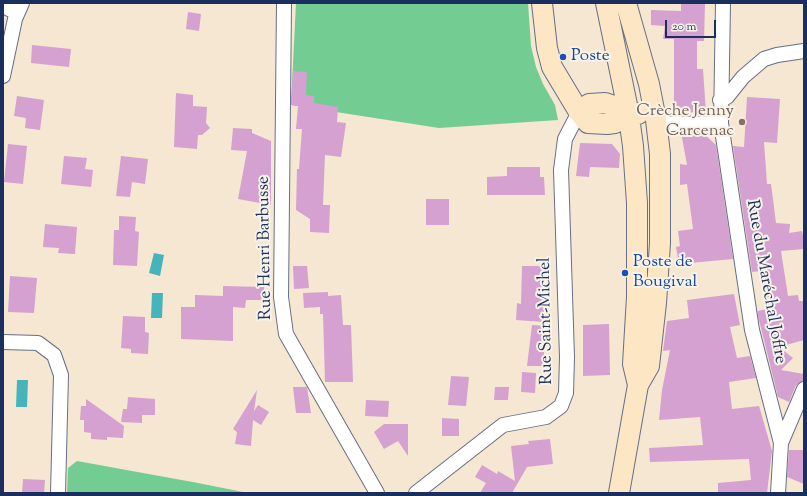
<!DOCTYPE html>
<html>
<head>
<meta charset="utf-8">
<style>
  body { margin:0 }
  #map { position:relative; width:807px; height:496px; overflow:hidden; background:#f5e7d1; font-family:"Sorts Mill Goudy",serif }
  canvas { display:block }
  .frame { position:absolute; inset:0; border:4px solid #1b2f5e; pointer-events:none }
  .scale { position:absolute; left:665px; top:20px; width:51px; height:18px; box-sizing:border-box; border:2px solid #1b2f5e; border-top:0; padding-left:5px; font-size:12px; line-height:14px; white-space:nowrap; color:#1b2f5e; -webkit-text-stroke:3px #f7f3e8; paint-order:stroke }
</style>
</head>
<body>
<div id="map">
<canvas width="807" height="496"></canvas>
<div class="frame"></div>
<div class="scale">20 m</div>
</div>
<script>
const context = document.querySelector('canvas').getContext('2d');
context.lineJoin = 'round';
function fillPath(path, color) {
  context.fillStyle = color;
  context.fill(path, 'evenodd');
}
function toPath(rows) {
  const path = new Path2D();
  for (const r of rows) {
    path.moveTo(r[0], r[1]);
    for (let i = 2; i < r.length; i += 2) path.lineTo(r[i], r[i + 1]);
  }
  return path;
}
function strokePath(path, color, width, dash) {
  context.strokeStyle = color;
  context.lineWidth = width;
  context.lineCap = dash ? 'butt' : 'round';
  context.setLineDash(dash || []);
  context.stroke(path);
}
function write(font, color, halo, rows, align = 'center') {
  context.font = font + ' "Sorts Mill Goudy",serif';
  context.lineWidth = 4;
  context.setLineDash([]);
  context.textBaseline = 'middle';
  context.strokeStyle = halo;
  context.fillStyle = color;
  for (const [text, x, y, turn = 0] of rows) {
    context.save();
    context.translate(x, y);
    context.rotate((+turn || 0) * Math.PI / 180);
    context.textAlign = isNaN(turn) ? turn : align;
    if (halo) context.strokeText(text, 0, 0);
    context.fillText(text, 0, 0);
    context.restore();
  }
}
fillPath(toPath([
  [296,3,528,3,531,46,536,67,543,84,555,105,558,120,439,128,291,105],
  [77,461,198,483,248,493,67,493,68,468]
]), '#73cc92');
fillPath(toPath([
  [154,253,164,255,160,276,149,273],
  [152,293,163,293,162,318,151,318],
  [17,380,28,380,27,407,16,407]
]), '#45b5bb');
fillPath(toPath([
  [681,3,705,3,704,41,697,41,697,69,703,69,706,113,682,112,685,115,677,115,677,112,674,112,674,39,663,39,665,26,651,25,651,10,681,11],
  [188,12,201,14,199,31,186,29],
  [32,45,71,49,69,67,31,63],
  [293,71,307,72,306,95,314,96,314,103,338,107,337,122,346,123,341,157,325,155,323,205,330,205,329,233,310,232,310,219,296,210,297,169,299,169,302,129,296,129,298,106,291,105],
  [176,93,193,95,193,106,207,107,206,123,210,128,202,135,198,135,197,149,174,147],
  [17,96,44,100,40,130,25,128,26,118,14,116],
  [747,97,780,99,777,143,764,142,767,184,771,184,776,223,790,224,789,233,802,231,804,240,804,249,781,251,788,296,798,295,799,301,804,301,804,340,779,347,793,358,781,370,804,374,804,381,796,385,789,402,778,397,758,316,758,311,767,309,761,271,752,272,733,146,744,147],
  [233,128,252,129,252,133,271,141,271,205,238,199,247,151,231,150],
  [681,132,702,132,716,145,733,259,679,264,676,247,680,246,678,231,693,229,687,184,680,185,680,164,687,165],
  [580,143,612,144,620,154,619,168,590,167,589,177,576,176],
  [8,144,27,146,23,184,4,182],
  [64,156,87,158,85,169,93,170,91,187,61,184],
  [121,156,148,159,145,184,132,182,130,197,116,196],
  [507,167,540,167,540,177,544,177,545,195,487,195,487,177,507,176],
  [426,199,449,199,449,225,426,225],
  [119,216,136,217,135,231,139,232,137,266,113,265,114,230,119,230],
  [45,224,77,227,75,254,58,253,59,248,43,247],
  [293,266,307,266,309,288,294,289],
  [522,266,544,266,544,322,516,320,517,303,521,304],
  [10,276,37,278,34,313,8,312],
  [223,286,264,287,264,300,246,300,245,308,233,307,233,341,181,339,181,307,195,307,195,295,223,296],
  [328,292,328,296,341,295,343,325,351,325,353,382,325,382,323,314,320,314,320,307,304,308,303,293],
  [734,294,740,325,730,327,737,358,750,356,756,378,729,382,732,409,759,406,772,451,767,493,718,493,718,483,751,480,749,459,650,462,649,448,703,445,700,417,659,420,662,390,670,350,663,351,667,321,689,318,687,300],
  [123,316,145,317,145,332,149,333,148,354,131,353,131,349,121,348],
  [609,324,610,375,583,376,583,325],
  [532,325,551,326,551,343,544,343,544,366,527,366],
  [522,372,536,373,535,393,521,392],
  [451,376,469,377,466,406,448,405],
  [293,387,307,387,311,413,296,413],
  [495,387,509,387,508,400,494,400],
  [257,390,254,411,258,405,269,412,261,425,253,420,251,446,235,444,237,432,233,429],
  [128,397,155,399,155,415,142,415,142,423,121,422,123,409,127,409],
  [86,399,124,426,123,438,107,437,107,440,91,439,91,433,84,432,84,420,80,420,81,406,86,406],
  [366,400,389,401,388,417,365,416],
  [442,418,459,419,459,436,442,436],
  [384,424,408,424,408,456,398,441,384,449,374,432],
  [550,439,553,464,527,467,512,493,480,493,486,483,475,477,482,465,497,474,498,471,515,481,511,446,529,444,528,441],
  [789,450,804,450,804,484,787,477],
  [23,479,45,480,44,493,22,493]
]), '#d5a1d1');
const street = toPath([
  [284,3,281,297,286,334,377,493],
  [723,3,721,123,752,330,781,443,778,493],
  [3,6,17,13],
  [3,76,15,19,22,3],
  [720,100,727,97,743,77,764,59,777,55,804,51],
  [656,120,669,124,721,123],
  [3,342,38,343,54,355,61,375,58,493],
  [781,443,804,389],
  [416,493,503,425,546,417,561,406,566,393,567,357,561,170,565,139,579,112]
]);
const secondary = toPath([
  [542,3,547,48,552,67,579,112,588,123,607,124,615,123,628,110],
  [606,3,628,110,633,146,637,203,637,297,633,364,638,385,619,493],
  [626,3,649,84,656,120,660,154,660,243,656,303,649,366,638,385],
  [579,112,589,104,605,103,638,114]
]);
strokePath(street, '#676f86', 16);
strokePath(secondary, '#676f86', 22);
strokePath(street, '#fff', 14);
strokePath(secondary, '#fce6c4', 20);
for (const [x, y, r, color] of [
  [563,57,4,"#1a4fb4"],
  [742,122,4,"#8d6e63"],
  [625,273,4,"#1a4fb4"]
]) {
  const dot = new Path2D();
  dot.arc(x, y, r, 0, 2 * Math.PI);
  context.fillStyle = color;
  context.fill(dot);
  strokePath(dot, '#f7f3e8', 1.5);
}
write('17px', '#164399', '#f7f3e8', [
  ["Poste",571,57],
  ["Poste de",633,263],
  ["Bougival",633,283]
], 'left');
write('17px', '#785e54', '#f7f3e8', [
  ["Crèche Jenny",734,112],
  ["Carcenac",734,132]
], 'right');
write('17px', '#1b2f5e', '#f7f3e8', [
  ["Rue Henri Barbusse",266,248,-91],
  ["Rue du Maréchal Joffre",765,282,80],
  ["Rue Saint-Michel",547,321,-91]
]);
</script>
</body>
</html>
